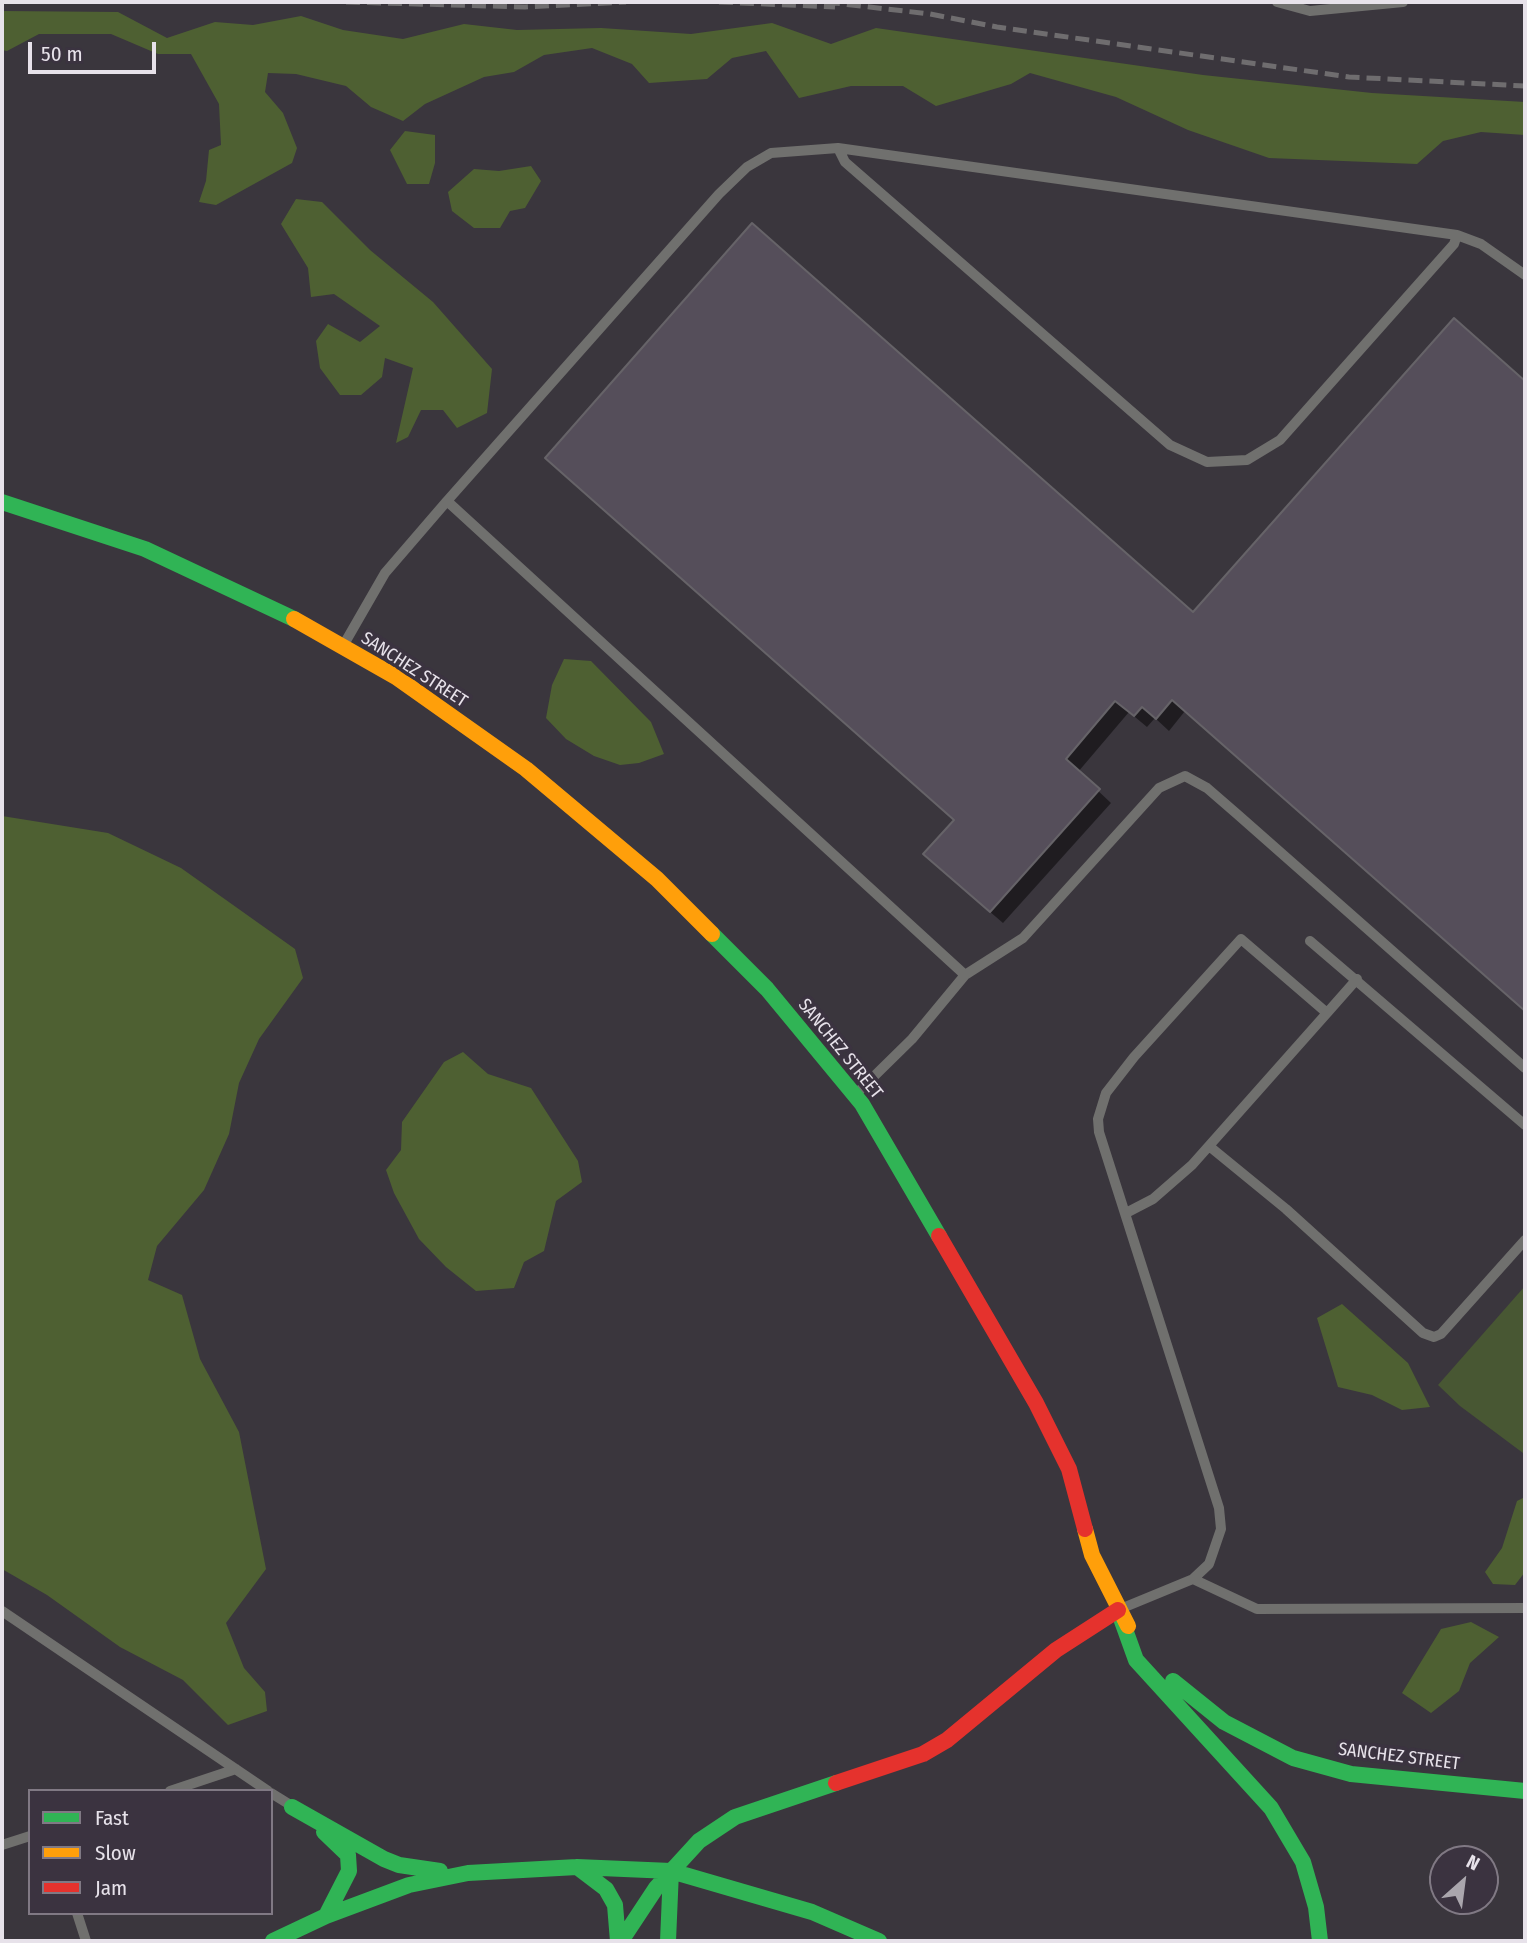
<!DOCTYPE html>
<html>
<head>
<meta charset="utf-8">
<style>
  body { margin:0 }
  #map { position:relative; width:1527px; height:1943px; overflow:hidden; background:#3a363d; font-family:"Fira Sans Condensed",sans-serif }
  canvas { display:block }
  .frame { position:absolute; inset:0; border:4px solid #e7e2ea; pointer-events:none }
  .legend { position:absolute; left:28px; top:1789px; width:245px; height:126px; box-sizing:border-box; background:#3b3340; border:2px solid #807984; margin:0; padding:9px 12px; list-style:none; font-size:21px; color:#e7e2ea }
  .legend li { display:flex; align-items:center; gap:14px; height:35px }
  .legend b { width:35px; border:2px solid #807984 }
  .north { position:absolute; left:1429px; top:1845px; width:70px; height:70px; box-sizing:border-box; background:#3b3340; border:2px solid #807984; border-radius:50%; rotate:28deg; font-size:19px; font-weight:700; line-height:28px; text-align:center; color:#e7e2ea }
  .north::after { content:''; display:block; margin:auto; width:24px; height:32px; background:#aaa6ad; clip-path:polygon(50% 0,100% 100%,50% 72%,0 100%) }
  .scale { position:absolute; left:28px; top:42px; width:128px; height:32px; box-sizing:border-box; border:4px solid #e7e2ea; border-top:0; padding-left:9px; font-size:21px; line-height:24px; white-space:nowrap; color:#e7e2ea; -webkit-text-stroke:5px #3b3340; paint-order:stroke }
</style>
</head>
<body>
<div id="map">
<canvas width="1527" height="1943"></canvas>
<div class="frame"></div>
<ul class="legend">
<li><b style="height:9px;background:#30b455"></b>Fast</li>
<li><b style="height:9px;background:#ff9f0a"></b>Slow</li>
<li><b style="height:9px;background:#e5322d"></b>Jam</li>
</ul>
<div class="north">N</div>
<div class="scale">50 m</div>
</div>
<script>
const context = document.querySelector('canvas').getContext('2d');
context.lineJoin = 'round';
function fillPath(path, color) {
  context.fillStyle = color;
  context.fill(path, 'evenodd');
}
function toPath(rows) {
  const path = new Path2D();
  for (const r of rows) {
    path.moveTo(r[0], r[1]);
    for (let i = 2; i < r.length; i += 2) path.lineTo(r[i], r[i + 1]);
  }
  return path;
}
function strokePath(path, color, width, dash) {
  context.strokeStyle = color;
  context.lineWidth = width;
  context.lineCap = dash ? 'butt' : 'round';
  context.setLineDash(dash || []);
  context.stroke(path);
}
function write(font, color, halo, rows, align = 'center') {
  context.font = font + ' "Fira Sans Condensed",sans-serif';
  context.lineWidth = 7;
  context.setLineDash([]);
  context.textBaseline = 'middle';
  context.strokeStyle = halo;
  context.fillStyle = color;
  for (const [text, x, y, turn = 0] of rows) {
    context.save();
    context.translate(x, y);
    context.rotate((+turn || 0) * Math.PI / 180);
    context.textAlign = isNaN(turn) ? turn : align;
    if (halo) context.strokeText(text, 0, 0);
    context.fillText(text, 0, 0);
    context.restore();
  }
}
fillPath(toPath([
  [1525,1286,1525,1450,1523,1453,1460,1406,1438,1385]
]), '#485733');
fillPath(toPath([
  [2,11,118,12,167,38,215,22,253,25,301,16,343,30,403,39,464,24,517,30,601,28,691,34,772,23,831,44,876,28,1203,75,1372,93,1525,102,1525,135,1481,132,1443,141,1417,164,1269,158,1188,130,1116,97,1030,73,1011,84,936,106,903,86,851,86,799,98,766,51,732,58,707,79,649,83,632,64,592,48,544,55,514,72,484,77,425,104,403,121,371,107,346,86,296,74,268,73,265,92,283,113,297,148,292,163,216,205,199,202,206,181,209,150,221,145,219,104,191,54,158,54,111,34,39,34,7,51,2,50],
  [405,131,435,135,435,163,429,184,407,184,390,150],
  [531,166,541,181,525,208,510,211,500,228,474,228,452,211,448,192,474,169,499,171],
  [296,199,322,202,370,250,433,302,492,369,487,413,457,428,443,410,421,410,408,437,396,443,413,368,385,358,382,377,361,395,340,395,320,368,316,341,328,324,360,342,380,326,334,294,311,297,308,268,281,224],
  [564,659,591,661,651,722,664,754,639,763,620,765,594,756,566,739,546,718,552,685],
  [2,816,108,833,181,868,295,949,303,978,259,1039,239,1083,229,1134,204,1190,157,1246,148,1280,182,1295,200,1359,239,1432,266,1569,226,1623,244,1668,265,1692,267,1711,228,1725,183,1680,120,1647,47,1595,2,1569],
  [463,1052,488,1074,531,1088,578,1161,582,1182,556,1201,544,1251,524,1262,514,1288,476,1291,446,1267,419,1239,394,1193,386,1170,401,1150,402,1122,444,1062],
  [1342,1304,1408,1363,1430,1407,1402,1410,1372,1395,1338,1387,1317,1318],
  [1525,1497,1525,1572,1515,1585,1493,1584,1485,1572,1502,1548,1517,1501],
  [1471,1622,1499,1637,1470,1663,1459,1691,1431,1713,1402,1693,1441,1629]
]), '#4e6032');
fillPath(toPath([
  [1454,321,1525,384,1525,1011,1185,711,1169,731,1155,718,1147,727,1129,712,1078,772,1111,803,1003,923,938,867,955,821,1193,614]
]), '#0007');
const building = toPath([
  [752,223,1193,612,1454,318,1525,381,1525,1011,1172,700,1156,719,1142,707,1134,716,1115,701,1066,759,1100,789,990,912,923,854,954,820,545,458,752,223]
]);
fillPath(building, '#554e5a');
strokePath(building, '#666368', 2);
strokePath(toPath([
  [1277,2,1310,11,1403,2],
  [838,148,1457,235],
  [447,501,719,194,747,167,771,153,838,148,845,162,1170,445,1207,462,1247,460,1280,440,1454,244,1457,235,1481,244,1525,275],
  [343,646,385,573,447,501,965,975,912,1039,857,1093],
  [1310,941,1525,1125],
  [965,975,1023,938,1159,788,1185,776,1207,788,1237,814,1525,1068],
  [1327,1013,1357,979],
  [1209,1146,1286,1209,1423,1333,1434,1337,1441,1334,1525,1240],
  [1193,1579,1257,1609,1525,1608],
  [1125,1607,1193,1579,1209,1564,1221,1529,1219,1508,1099,1132,1098,1119,1106,1093,1134,1057,1241,939,1327,1013,1192,1165,1153,1199,1126,1213],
  [2,1611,268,1791],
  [170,1791,236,1769],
  [271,1793,292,1806],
  [2,1845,30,1836],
  [77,1913,86,1941]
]), '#70706e', 10);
strokePath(toPath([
  [2,502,145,549,294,619],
  [712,934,767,989,862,1104,939,1236],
  [1118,1610,1136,1660,1271,1808,1303,1862,1316,1907,1320,1941],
  [1173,1681,1224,1722,1293,1758,1351,1774,1525,1791],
  [292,1807,384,1859,399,1865,440,1871],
  [324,1832,348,1855,349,1871,326,1916],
  [577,1867,606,1889,615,1905,618,1941],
  [273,1941,326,1916,409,1885,468,1873,577,1867,671,1871],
  [621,1941,656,1888,699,1841,735,1817,836,1783],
  [668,1941,671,1871,812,1912,879,1941]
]), '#30b455', 16);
strokePath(toPath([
  [294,619,396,677,526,769,657,879,712,934],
  [1085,1529,1092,1555,1128,1626]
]), '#ff9f0a', 16);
strokePath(toPath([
  [939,1236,1036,1403,1069,1469,1085,1529],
  [836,1783,923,1754,947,1740,1056,1650,1118,1610]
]), '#e5322d', 16);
strokePath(toPath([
  [346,2,525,7,626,2],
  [719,2,835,7],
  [826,2,930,14,997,27,1349,77,1525,86]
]), '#6f6d6f', 5, [14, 7]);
write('18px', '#e7e2ea', '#3b3340', [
  ["SANCHEZ STREET",414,670,33],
  ["SANCHEZ STREET",840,1049,51],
  ["SANCHEZ STREET",1399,1757,7]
]);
</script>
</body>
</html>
